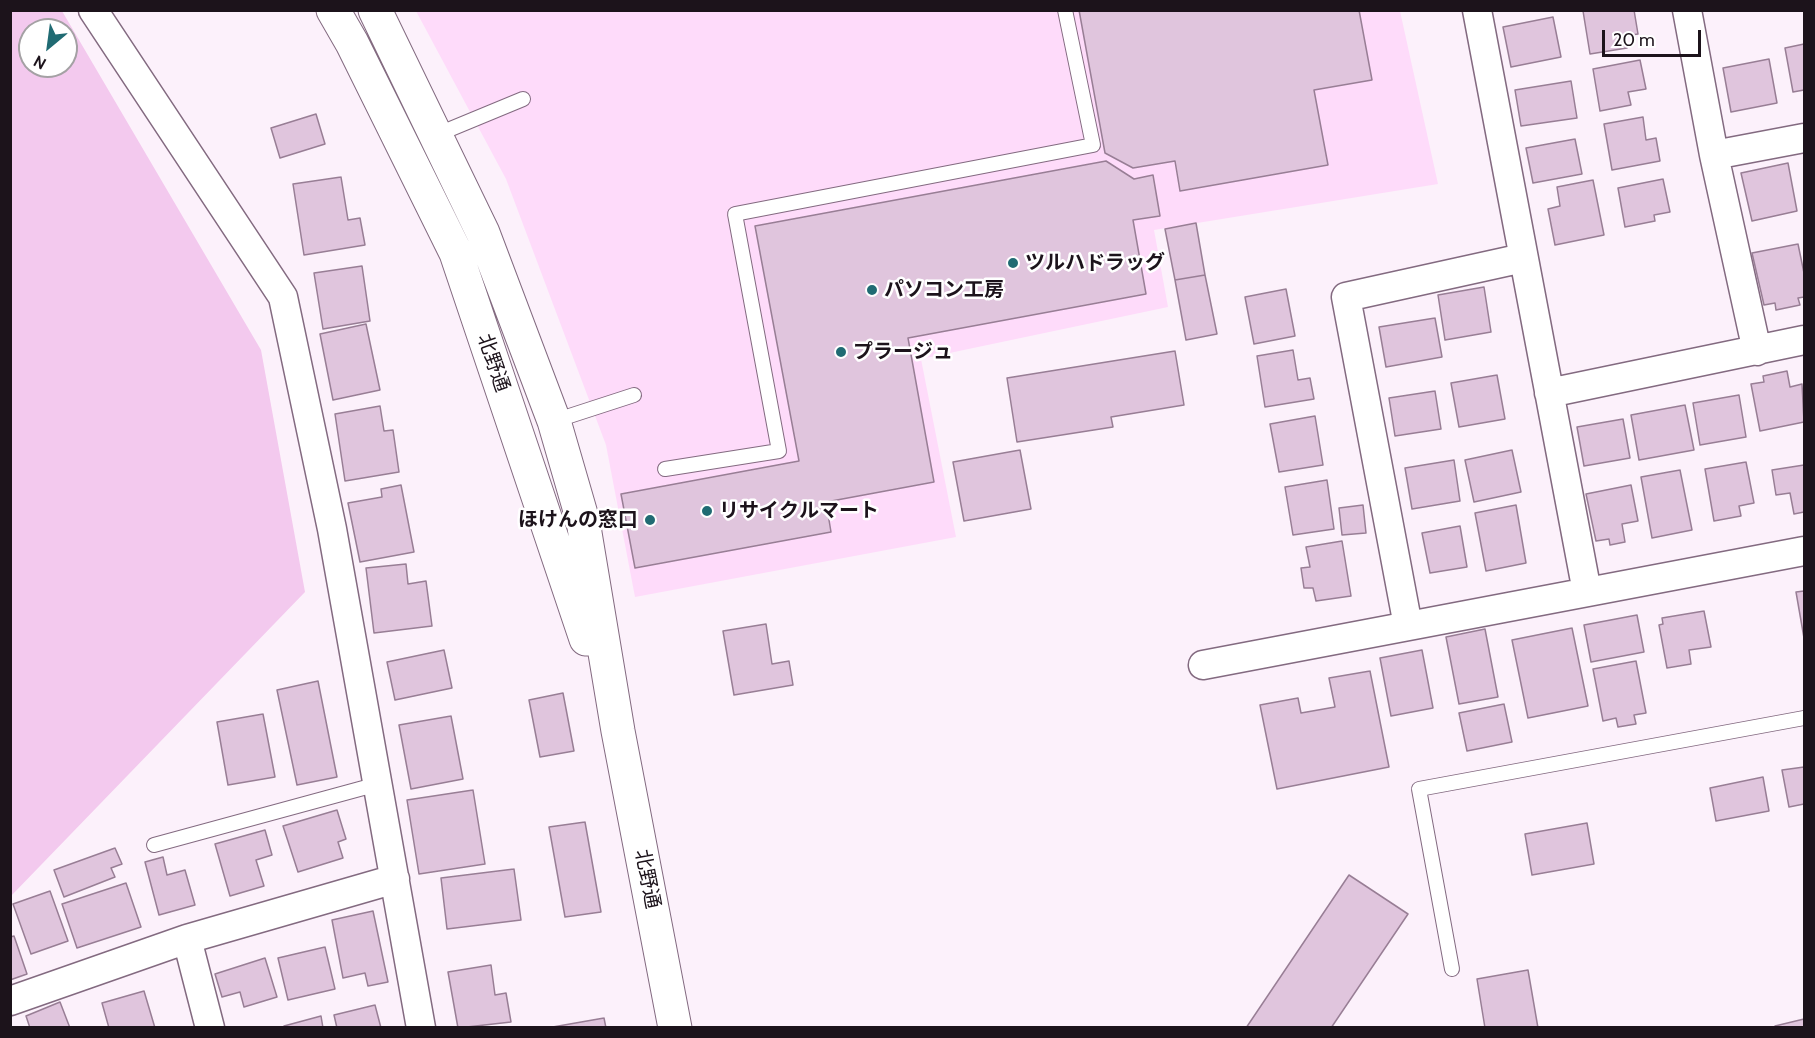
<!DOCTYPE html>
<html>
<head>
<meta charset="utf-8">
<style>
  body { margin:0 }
  #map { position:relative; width:1815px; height:1038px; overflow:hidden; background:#fcf1fb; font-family:Cabin,sans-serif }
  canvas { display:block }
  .frame { position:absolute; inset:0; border:12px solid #1c131b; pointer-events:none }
  .north { position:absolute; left:18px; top:18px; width:60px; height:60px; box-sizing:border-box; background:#fff; border:2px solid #a4a1a4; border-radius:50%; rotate:209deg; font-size:16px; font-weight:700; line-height:24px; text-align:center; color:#1c131b }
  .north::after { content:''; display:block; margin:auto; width:21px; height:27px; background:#206b73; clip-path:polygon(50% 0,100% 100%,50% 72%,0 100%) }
  .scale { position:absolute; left:1602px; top:30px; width:99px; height:27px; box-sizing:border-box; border:3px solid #1c131b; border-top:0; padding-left:8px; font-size:18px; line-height:21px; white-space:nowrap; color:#1c131b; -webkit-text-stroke:4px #fff; paint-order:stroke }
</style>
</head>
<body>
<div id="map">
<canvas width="1815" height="1038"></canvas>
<div class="frame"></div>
<div class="north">N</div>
<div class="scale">20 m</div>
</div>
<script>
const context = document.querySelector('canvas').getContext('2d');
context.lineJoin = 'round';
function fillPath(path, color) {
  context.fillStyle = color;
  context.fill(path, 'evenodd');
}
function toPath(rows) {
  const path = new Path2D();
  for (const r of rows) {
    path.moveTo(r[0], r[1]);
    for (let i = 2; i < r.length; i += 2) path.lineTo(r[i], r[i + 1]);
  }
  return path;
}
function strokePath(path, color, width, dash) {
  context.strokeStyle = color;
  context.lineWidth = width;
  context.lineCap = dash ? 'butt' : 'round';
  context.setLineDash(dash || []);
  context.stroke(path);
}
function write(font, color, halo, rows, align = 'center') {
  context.font = font + ' Cabin,"Noto Sans JP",sans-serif';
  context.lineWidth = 5;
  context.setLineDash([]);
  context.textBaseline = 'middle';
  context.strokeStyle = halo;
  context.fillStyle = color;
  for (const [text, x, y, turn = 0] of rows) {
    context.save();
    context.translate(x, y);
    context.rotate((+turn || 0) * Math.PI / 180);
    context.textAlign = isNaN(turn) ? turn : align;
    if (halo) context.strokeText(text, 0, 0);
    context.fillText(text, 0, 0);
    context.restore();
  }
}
fillPath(toPath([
  [416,11,1400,11,1438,184,1154,230,1168,307,921,359,956,537,635,597,606,445,506,179]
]), '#fedbfa');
fillPath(toPath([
  [11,10,62,11,261,350,305,592,11,896],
  [30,30,66,30,66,66,30,66]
]), '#f3c9ee');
const building = toPath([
  [1079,10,1359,10,1372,80,1314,90,1328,165,1180,191,1175,161,1133,168,1105,153,1079,10],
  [1634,10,1638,34,1625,36,1627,48,1590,54,1583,11,1634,10],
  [1553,17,1561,57,1511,67,1503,27,1553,17],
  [1804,44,1804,90,1793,92,1785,48,1804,44],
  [1769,59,1777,103,1731,112,1723,68,1769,59],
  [1640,60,1646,89,1628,92,1631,105,1600,111,1593,69,1640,60],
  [1571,81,1577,118,1521,126,1515,90,1571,81],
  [316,114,325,144,280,158,271,128,316,114],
  [1643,117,1646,140,1656,138,1660,161,1612,170,1604,124,1643,117],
  [1575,139,1582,174,1533,183,1526,148,1575,139],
  [1106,161,1134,179,1153,175,1160,216,1133,220,1146,294,908,338,934,482,826,502,831,532,635,568,621,494,799,461,755,226,1106,161],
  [1788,163,1797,211,1752,221,1741,173,1788,163],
  [341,177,348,220,360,218,365,245,304,255,293,184,341,177],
  [1663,179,1670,212,1654,215,1655,221,1625,227,1618,188,1663,179],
  [1593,180,1604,235,1555,245,1548,209,1560,206,1557,187,1593,180],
  [1196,223,1205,275,1175,280,1165,229,1196,223],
  [1798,244,1804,273,1804,297,1798,298,1800,305,1776,310,1775,303,1764,305,1752,253,1798,244],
  [362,266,370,321,323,329,314,273,362,266],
  [1205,275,1217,334,1186,340,1175,280,1205,275],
  [1484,287,1491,332,1445,340,1438,295,1484,287],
  [1286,289,1295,336,1254,344,1245,297,1286,289],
  [1435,318,1442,357,1386,367,1379,327,1435,318],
  [366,324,380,390,333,400,320,334,366,324],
  [1293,350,1298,380,1310,378,1314,399,1265,407,1257,356,1293,350],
  [1175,351,1184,405,1111,417,1113,427,1017,442,1007,378,1175,351],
  [1787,371,1790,387,1802,384,1804,422,1760,431,1751,384,1764,382,1763,376,1787,371],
  [1497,375,1505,419,1459,427,1451,383,1497,375],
  [1435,391,1441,429,1395,436,1389,398,1435,391],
  [1739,395,1746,437,1700,445,1693,403,1739,395],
  [1685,405,1694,450,1639,460,1631,415,1685,405],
  [380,406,384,431,393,430,399,472,345,481,335,414,380,406],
  [1315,416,1323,465,1279,472,1270,424,1315,416],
  [1623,419,1630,458,1584,466,1577,427,1623,419],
  [1020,450,1031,509,964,521,953,462,1020,450],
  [1512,450,1521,492,1474,502,1465,460,1512,450],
  [1454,460,1460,501,1412,509,1405,468,1454,460],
  [1746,462,1754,503,1739,506,1741,516,1714,521,1705,469,1746,462],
  [1804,465,1804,512,1794,514,1790,493,1776,495,1772,470,1804,465],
  [1680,470,1692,530,1652,538,1641,477,1680,470],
  [1327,480,1334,529,1293,535,1285,487,1327,480],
  [401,485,414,552,360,562,348,503,382,497,381,489,401,485],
  [1631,485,1638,521,1622,524,1625,542,1610,545,1609,539,1596,541,1586,494,1631,485],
  [1363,505,1366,533,1342,535,1339,508,1363,505],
  [1516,505,1526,563,1486,571,1475,513,1516,505],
  [1460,526,1467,567,1430,573,1422,533,1460,526],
  [1342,541,1351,596,1316,601,1313,588,1304,588,1301,568,1310,567,1306,547,1342,541],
  [406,564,408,584,426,581,432,626,374,633,366,568,406,564],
  [1804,591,1804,638,1796,592,1804,591],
  [1704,611,1711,647,1689,650,1691,664,1667,668,1659,625,1663,624,1662,618,1704,611],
  [1637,615,1644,652,1591,662,1584,625,1637,615],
  [766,624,772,664,789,661,793,685,734,695,723,631,766,624],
  [1572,628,1588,706,1528,718,1512,640,1572,628],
  [1485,629,1498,697,1459,704,1446,637,1485,629],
  [444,650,452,688,395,700,387,662,444,650],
  [1422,650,1433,708,1391,716,1380,658,1422,650],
  [1636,661,1646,713,1634,715,1636,724,1618,727,1616,718,1603,721,1593,669,1636,661],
  [1370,671,1389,767,1277,789,1260,705,1298,698,1301,713,1335,707,1329,678,1370,671],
  [318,681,337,777,297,785,277,690,318,681],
  [563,693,574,751,540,757,529,700,563,693],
  [1504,704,1512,742,1467,751,1459,713,1504,704],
  [263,714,275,777,228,785,217,722,263,714],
  [451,716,463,779,411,789,399,725,451,716],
  [1804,767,1804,804,1789,807,1782,770,1804,767],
  [1763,777,1769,811,1716,821,1710,788,1763,777],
  [473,790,485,864,419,874,407,800,473,790],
  [337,810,346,839,338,842,343,858,298,872,283,826,337,810],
  [585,822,601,912,565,917,549,827,585,822],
  [1587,823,1594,864,1532,875,1525,834,1587,823],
  [265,830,272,855,256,860,264,886,230,896,215,844,265,830],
  [115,848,122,864,111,868,115,877,64,897,54,870,115,848],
  [163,857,167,875,185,870,195,905,159,915,145,862,163,857],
  [514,869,521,920,447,929,441,878,514,869],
  [1349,875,1408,914,1331,1028,1246,1028,1349,875],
  [126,883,141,927,77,948,62,904,126,883],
  [50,891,68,941,31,954,13,904,50,891],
  [373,911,388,982,368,986,365,973,343,978,332,920,373,911],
  [14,936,27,974,10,980,10,937,14,936],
  [325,947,335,989,288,1000,278,958,325,947],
  [265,958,277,997,244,1007,240,992,222,997,215,974,265,958],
  [491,965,495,995,506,993,511,1022,458,1028,448,972,491,965],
  [1528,970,1538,1028,1485,1028,1477,979,1528,970],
  [144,991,155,1028,109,1028,102,1003,144,991],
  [60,1002,70,1028,30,1028,26,1016,60,1002],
  [375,1005,381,1028,337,1028,334,1015,375,1005],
  [321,1016,323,1028,285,1028,284,1026,321,1016],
  [604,1018,606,1028,547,1028,604,1018],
  [1804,1019,1804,1028,1775,1028,1775,1026,1804,1019]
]);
fillPath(building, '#e0c5dd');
strokePath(building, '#987e95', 1.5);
const service = toPath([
  [436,135,523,99],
  [554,421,634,395],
  [665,469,779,451,735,214,1093,145,1065,10],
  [154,845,378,784],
  [1452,969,1419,789,1804,718]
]);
const minor = toPath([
  [93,10,283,297,332,529,421,1028],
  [1477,10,1587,592],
  [1687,10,1714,155,1804,138],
  [1714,155,1757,351],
  [1549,393,1804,340],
  [1408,626,1346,297,1523,258],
  [1203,665,1804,551],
  [187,939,210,1028],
  [10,1001,187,939,395,879]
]);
const tertiary = toPath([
  [333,10,352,43,456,253,586,639],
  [375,10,483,233,554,421,583,521,618,731,675,1028]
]);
strokePath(service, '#836a80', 16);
strokePath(minor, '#836a80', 31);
strokePath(tertiary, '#836a80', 35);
strokePath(service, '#fff', 14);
strokePath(minor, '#fff', 28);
strokePath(tertiary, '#fff', 33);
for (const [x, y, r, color] of [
  [1013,263,6,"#206b73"],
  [872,290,6,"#206b73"],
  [841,352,6,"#206b73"],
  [707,511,6,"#206b73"],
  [650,520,6,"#206b73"]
]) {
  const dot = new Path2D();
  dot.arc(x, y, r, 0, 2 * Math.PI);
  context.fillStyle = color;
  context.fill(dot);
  strokePath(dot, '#fff', 2);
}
write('bold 20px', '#1c131b', '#fff', [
  ["ツルハドラッグ",1025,263],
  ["パソコン工房",884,290],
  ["プラージュ",853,352],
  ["リサイクルマート",719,511],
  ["ほけんの窓口",638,520,"right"]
], 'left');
write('20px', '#1c131b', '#fff', [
  ["北野通",493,363,71],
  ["北野通",647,879,79]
]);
</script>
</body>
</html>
